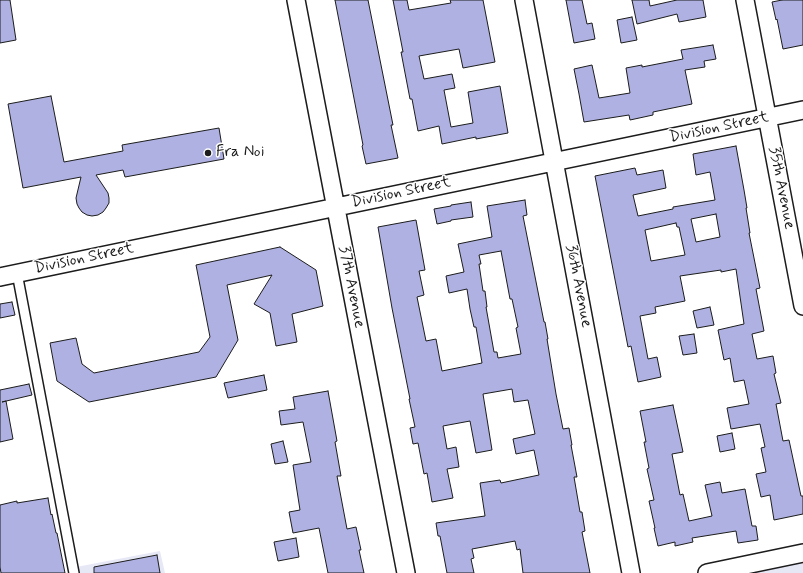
<!DOCTYPE html>
<html>
<head>
<meta charset="utf-8">
<style>
  body { margin:0 }
  canvas { display:block; background:#fff }
</style>
</head>
<body>
<canvas width="803" height="573"></canvas>
<script>
const context = document.querySelector('canvas').getContext('2d');
context.lineJoin = 'round';
function fillPath(path, color) {
  context.fillStyle = color;
  context.fill(path, 'evenodd');
}
function toPath(rows) {
  const path = new Path2D();
  for (const r of rows) {
    path.moveTo(r[0], r[1]);
    for (let i = 2; i < r.length; i += 2) path.lineTo(r[i], r[i + 1]);
  }
  return path;
}
function strokePath(path, color, width, dash) {
  context.strokeStyle = color;
  context.lineWidth = width;
  context.lineCap = dash ? 'butt' : 'round';
  context.setLineDash(dash || []);
  context.stroke(path);
}
function write(font, color, halo, rows, align = 'center') {
  context.font = font + ' Mynerve,sans-serif';
  context.lineWidth = 3;
  context.setLineDash([]);
  context.textBaseline = 'middle';
  context.strokeStyle = halo;
  context.fillStyle = color;
  for (const [text, x, y, turn = 0] of rows) {
    context.save();
    context.translate(x, y);
    context.rotate((+turn || 0) * Math.PI / 180);
    context.textAlign = isNaN(turn) ? turn : align;
    if (halo) context.strokeText(text, 0, 0);
    context.fillText(text, 0, 0);
    context.restore();
  }
}
fillPath(toPath([
  [160,551,165,573,77,573,76,567],
  [803,553,803,573,707,573]
]), '#e7e8f6');
const building = toPath([
  [0,0,10,0,16,40,0,43,0,0],
  [335,0,368,0,393,125,391,125,398,158,366,164,362,146,363,145,335,0],
  [393,0,407,0,409,10,451,3,450,0,483,0,495,62,463,68,459,49,419,56,424,79,452,74,455,88,444,90,451,127,473,123,468,92,500,86,508,133,476,139,476,137,442,144,439,126,418,131,412,99,410,99,401,52,403,52,393,0],
  [566,0,582,0,587,24,592,23,595,39,574,43,566,0],
  [632,0,649,0,650,6,677,0,703,0,706,17,679,22,677,14,637,24,632,0],
  [782,0,803,0,803,45,783,49,777,19,776,20,772,2,782,0],
  [632,17,637,40,621,43,617,20,632,17],
  [713,45,716,59,704,61,705,67,685,70,692,104,653,112,653,115,630,120,629,115,584,122,579,94,574,69,592,65,599,98,630,93,626,68,642,65,642,67,683,59,681,50,713,45],
  [51,96,64,162,123,151,122,145,219,128,224,159,125,177,123,170,96,175,108,193,109,198,109,203,106,208,103,212,98,215,92,216,87,215,82,212,79,208,77,204,76,198,81,177,23,188,8,104,51,96],
  [736,146,744,190,747,208,746,208,750,233,749,233,760,288,756,289,764,331,752,334,757,359,773,356,776,373,774,374,781,403,776,404,783,441,789,440,801,496,803,496,803,514,774,520,770,495,761,497,756,474,766,472,761,448,765,447,760,424,731,429,727,408,749,404,744,380,734,382,730,358,724,360,718,330,744,324,736,269,721,272,721,270,680,276,685,301,655,307,656,313,640,316,648,359,657,357,661,377,638,382,631,346,628,347,595,176,635,168,637,175,663,170,666,188,633,195,638,216,673,209,673,207,715,200,710,172,696,175,693,154,736,146],
  [716,214,720,237,696,242,691,219,716,214],
  [676,223,677,227,679,227,685,255,651,261,645,230,676,223],
  [525,200,527,215,523,216,544,322,545,322,548,339,547,339,556,394,563,429,569,428,572,445,571,445,577,477,574,477,580,512,582,512,585,531,582,532,590,573,523,573,520,549,517,550,515,541,472,549,474,558,471,559,474,573,447,573,440,536,438,536,436,523,485,516,480,483,500,480,501,483,539,475,534,450,516,454,513,439,535,434,528,400,514,402,512,389,483,394,492,450,476,453,470,421,443,426,447,449,456,447,459,467,447,469,453,498,432,502,427,473,424,474,418,443,413,444,410,428,415,427,409,399,410,399,392,308,378,227,416,220,425,270,419,271,424,295,417,297,426,341,436,339,442,371,482,363,476,327,474,327,470,309,467,289,449,293,446,276,464,272,458,244,492,237,487,206,525,200],
  [501,251,510,299,512,299,518,327,516,328,521,354,498,358,497,352,494,352,486,307,487,307,485,291,483,291,479,264,481,264,479,255,501,251],
  [471,202,473,217,451,220,451,221,437,224,434,209,451,206,451,205,471,202],
  [280,247,316,270,323,306,292,314,297,342,276,346,270,313,254,304,272,275,227,285,238,340,216,377,89,402,57,381,50,343,76,338,82,364,94,373,199,352,210,337,196,265,280,247],
  [12,302,15,315,0,318,0,304,12,302],
  [710,307,714,325,697,328,693,311,710,307],
  [694,334,697,353,683,355,679,336,694,334],
  [264,375,267,390,228,398,224,383,264,375],
  [29,384,32,395,2,402,6,401,13,439,0,442,0,390,29,384],
  [328,391,337,441,335,442,341,476,337,476,347,529,356,527,361,550,359,550,364,573,328,573,319,528,293,533,289,512,300,510,293,465,311,462,303,422,281,425,279,411,295,409,293,397,328,391],
  [673,405,683,452,672,454,680,495,683,494,689,521,712,516,705,485,720,482,722,493,745,489,752,526,756,526,758,540,738,543,736,531,692,538,693,542,675,546,675,542,658,546,654,528,655,528,649,501,654,500,647,469,649,468,644,442,646,442,640,411,673,405],
  [732,433,735,449,720,452,717,436,732,433],
  [283,441,288,462,275,464,271,444,283,441],
  [48,498,51,515,52,514,56,533,57,533,65,573,1,573,0,567,0,505,17,501,17,503,48,498],
  [296,538,299,557,278,561,274,542,296,538],
  [157,555,160,573,94,573,94,567,157,555]
]);
fillPath(building, '#aeb1e2');
strokePath(building, '#1c1c1c', 1);
const service = toPath([
  [17,273,74,573]
]);
const minor = toPath([
  [296,0,361,339,406,573],
  [524,0,631,573],
  [745,0,803,306],
  [0,277,803,110],
  [707,573,803,553]
]);
strokePath(service, '#1c1c1c', 12);
strokePath(minor, '#1c1c1c', 20);
strokePath(service, '#fff', 9);
strokePath(minor, '#fff', 17);
for (const [x, y, r, color] of [
  [208,153,4,"#1c1c1c"]
]) {
  const dot = new Path2D();
  dot.arc(x, y, r, 0, 2 * Math.PI);
  context.fillStyle = color;
  context.fill(dot);
  strokePath(dot, '#fff', 1.5);
}
write('16px', '#1c1c1c', '#fff', [
  ["Division Street",719,128,-12],
  ["35th Avenue",781,188,79],
  ["Division Street",401,193,-12],
  ["Division Street",84,259,-12],
  ["36th Avenue",578,286,79],
  ["37th Avenue",351,287,79]
]);
write('16px', '#1c1c1c', '#fff', [
  ["Fra Noi",216,153]
], 'left');
</script>
</body>
</html>
